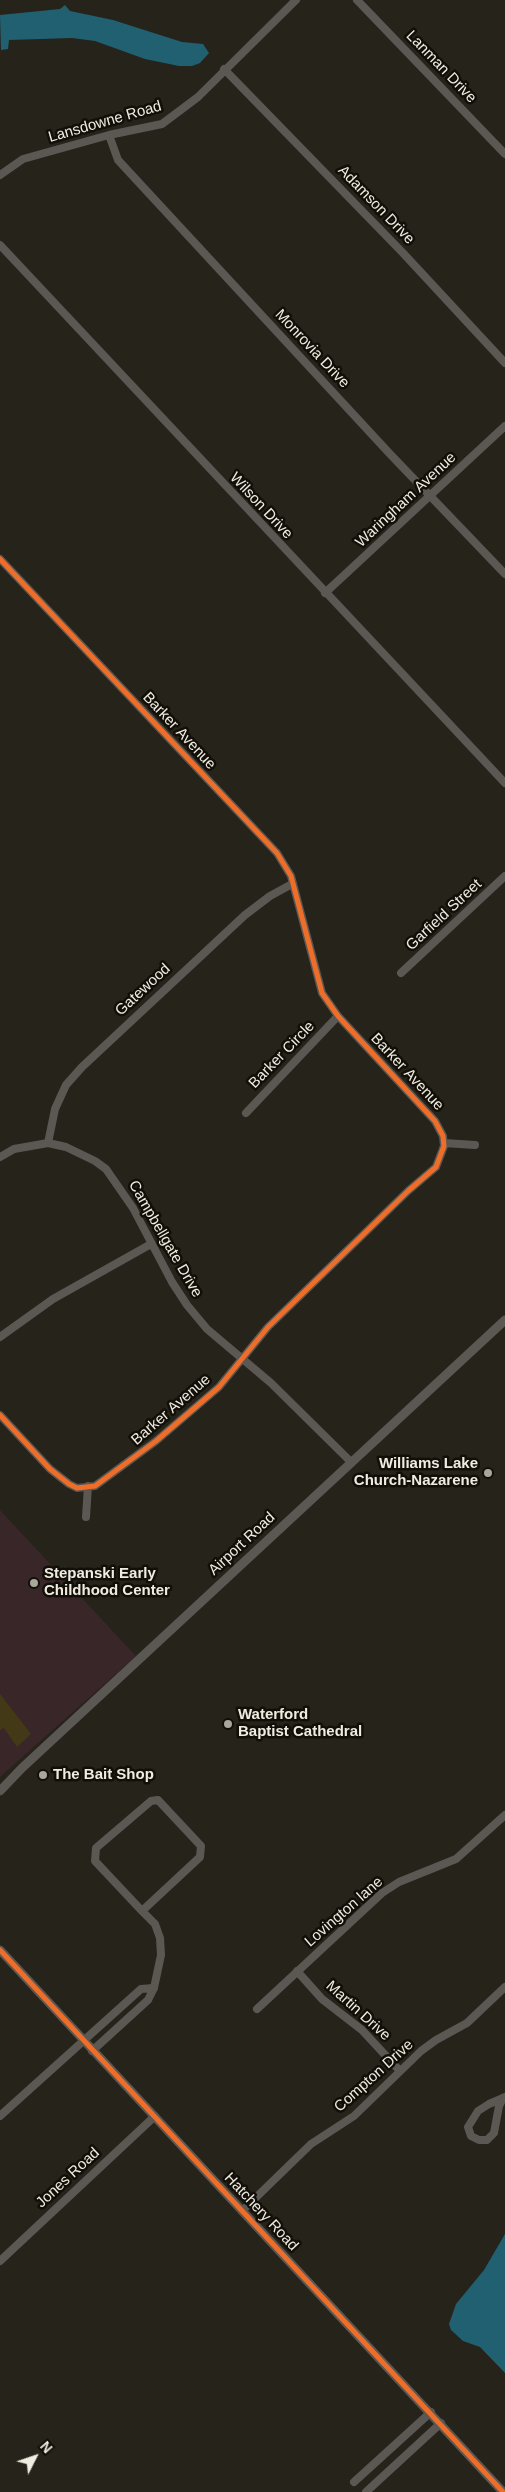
<!DOCTYPE html>
<html>
<head>
<meta charset="utf-8">
<style>
  body { margin:0 }
  #map { position:relative; width:505px; height:2492px; overflow:hidden; background:#26231a; font-family:Arial,sans-serif }
  canvas { display:block }
  .north { position:absolute; left:10px; top:2432px; width:50px; height:50px; -webkit-text-stroke:4px #110f08; paint-order:stroke; rotate:49deg; font-size:14px; font-weight:700; line-height:20px; text-align:center; color:#efece1 }
  .north::after { content:''; display:block; margin:auto; width:18px; height:22px; background:#efece1; clip-path:polygon(50% 0,100% 100%,50% 72%,0 100%) }
</style>
</head>
<body>
<div id="map">
<canvas width="505" height="2492"></canvas>
<div class="north">N</div>
</div>
<script>
const context = document.querySelector('canvas').getContext('2d');
context.lineJoin = 'round';
function fillPath(path, color) {
  context.fillStyle = color;
  context.fill(path, 'evenodd');
}
function toPath(rows) {
  const path = new Path2D();
  for (const r of rows) {
    path.moveTo(r[0], r[1]);
    for (let i = 2; i < r.length; i += 2) path.lineTo(r[i], r[i + 1]);
  }
  return path;
}
function strokePath(path, color, width, dash) {
  context.strokeStyle = color;
  context.lineWidth = width;
  context.lineCap = dash ? 'butt' : 'round';
  context.setLineDash(dash || []);
  context.stroke(path);
}
function write(font, color, halo, rows, align = 'center') {
  context.font = font + ' Arial,sans-serif';
  context.lineWidth = 5;
  context.setLineDash([]);
  context.textBaseline = 'middle';
  context.strokeStyle = halo;
  context.fillStyle = color;
  for (const [text, x, y, turn = 0] of rows) {
    context.save();
    context.translate(x, y);
    context.rotate((+turn || 0) * Math.PI / 180);
    context.textAlign = isNaN(turn) ? turn : align;
    if (halo) context.strokeText(text, 0, 0);
    context.fillText(text, 0, 0);
    context.restore();
  }
}
fillPath(toPath([
  [0,1510,136,1656,0,1777]
]), '#382628');
fillPath(toPath([
  [0,1694,31,1734,17,1747,4,1728,0,1730]
]), '#443917');
fillPath(toPath([
  [65,5,70,11,113,20,182,42,203,44,209,53,200,63,192,66,179,66,145,59,95,41,72,38,9,40,8,49,1,50,0,15,60,9],
  [505,2234,505,2373,480,2347,463,2341,451,2330,449,2324,456,2304,484,2270]
]), '#206071');
strokePath(toPath([
  [357,0,505,154],
  [224,69,403,253,505,363],
  [109,135,118,160,390,454,505,574],
  [0,175,23,159,109,135,162,124,198,97,296,0],
  [0,245,505,783],
  [0,559,277,853,291,876,322,993,338,1016,435,1121,443,1136,444,1146,436,1167,408,1191,268,1327,219,1387,156,1441,95,1486,77,1488,69,1484,50,1469,0,1415],
  [325,593,505,426],
  [401,973,505,876],
  [246,1113,338,1016],
  [48,1143,55,1109,66,1085,82,1067,245,915,270,896,292,884],
  [444,1143,475,1145],
  [0,1157,14,1149,48,1143,66,1147,95,1161,106,1169,133,1208,172,1282,187,1305,207,1329,271,1383,351,1462],
  [0,1337,53,1299,151,1244],
  [86,1517,88,1486],
  [297,1971,322,1999,362,2030,400,2071],
  [257,2009,382,1893,399,1882,456,1859,505,1815],
  [92,2051,148,2000,154,1988,161,1955,160,1938,155,1924,142,1911,95,1861,96,1848,151,1801,158,1800,201,1846,200,1857,142,1911],
  [503,2098,499,2106,494,2133,487,2140,479,2140,471,2136,468,2127,478,2111,489,2104,503,2098,505,2097],
  [0,2116,141,1989,154,1988],
  [242,2211,311,2144,354,2116,421,2051,436,2040,467,2023,505,1987],
  [0,2261,155,2116],
  [354,2482,431,2412],
  [366,2492,441,2423]
]), '#5b5854', 8);
strokePath(toPath([
  [0,1791,22,1768,505,1320],
  [0,1950,503,2492]
]), '#5b5854', 9);
strokePath(toPath([
  [0,559,277,853,291,876,322,993,338,1016,435,1121,443,1136,444,1146,436,1167,408,1191,268,1327,219,1387,156,1441,95,1486,77,1488,69,1484,50,1469,0,1415],
  [0,1950,503,2492]
]), '#ee6e29', 5);
for (const [x, y, r, color] of [
  [488,1473,5,"#a9a69b"],
  [34,1583,5,"#a9a69b"],
  [228,1724,5,"#a9a69b"],
  [43,1775,5,"#a9a69b"]
]) {
  const dot = new Path2D();
  dot.arc(x, y, r, 0, 2 * Math.PI);
  context.fillStyle = color;
  context.fill(dot);
  strokePath(dot, '#110f08', 2);
}
write('15px', '#efece1', '#110f08', [
  ["Lanman Drive",441,67,46],
  ["Lansdowne Road",105,122,-16],
  ["Adamson Drive",376,205,46],
  ["Monrovia Drive",312,349,47],
  ["Waringham Avenue",406,500,-43],
  ["Wilson Drive",261,506,47],
  ["Barker Avenue",179,731,47],
  ["Garfield Street",444,915,-43],
  ["Gatewood",143,990,-43],
  ["Barker Circle",282,1055,-46],
  ["Barker Avenue",407,1072,47],
  ["Campbellgate Drive",165,1239,60],
  ["Barker Avenue",171,1410,-41],
  ["Airport Road",242,1544,-43],
  ["Lovington lane",344,1912,-41],
  ["Martin Drive",358,2011,42],
  ["Compton Drive",374,2076,-42],
  ["Jones Road",68,2178,-43],
  ["Hatchery Road",261,2212,47]
]);
write('bold 15px', '#efece1', '#110f08', [
  ["Williams Lake",478,1464,"right"],
  ["Church-Nazarene",478,1481,"right"],
  ["Stepanski Early",44,1574],
  ["Childhood Center",44,1591],
  ["Waterford",238,1715],
  ["Baptist Cathedral",238,1732],
  ["The Bait Shop",53,1775]
], 'left');
</script>
</body>
</html>
